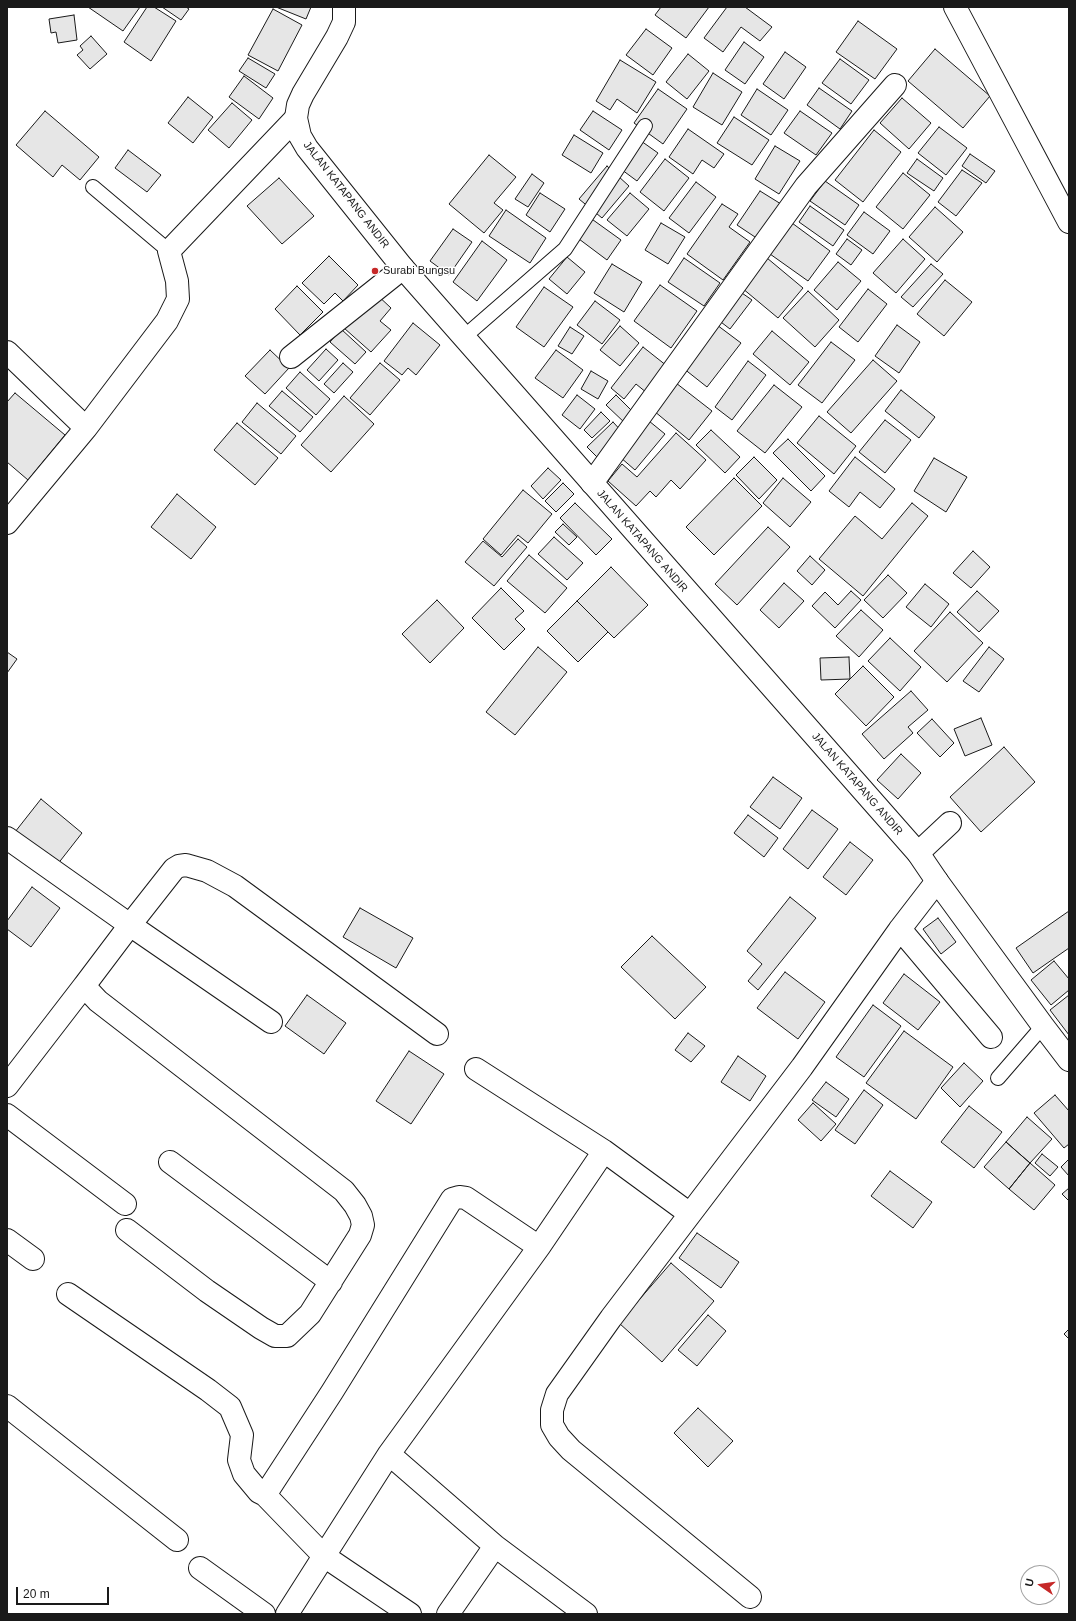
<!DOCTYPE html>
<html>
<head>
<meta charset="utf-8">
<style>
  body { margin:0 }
  #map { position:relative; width:1076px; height:1621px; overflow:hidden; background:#fff; font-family:Arial,sans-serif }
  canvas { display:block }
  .frame { position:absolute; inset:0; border:8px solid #1a1a1a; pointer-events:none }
  .north { position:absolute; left:1020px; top:1565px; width:40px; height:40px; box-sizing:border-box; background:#fff; border:1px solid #a3a3a3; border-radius:50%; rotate:283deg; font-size:11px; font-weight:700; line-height:16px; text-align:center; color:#1a1a1a }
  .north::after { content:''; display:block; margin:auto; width:14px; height:18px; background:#c62828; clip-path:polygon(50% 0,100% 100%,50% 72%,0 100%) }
  .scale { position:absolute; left:16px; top:1587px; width:93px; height:18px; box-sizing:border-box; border:2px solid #1a1a1a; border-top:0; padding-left:5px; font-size:12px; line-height:14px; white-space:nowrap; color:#1a1a1a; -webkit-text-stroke:3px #fff; paint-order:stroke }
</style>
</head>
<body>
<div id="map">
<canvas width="1076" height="1621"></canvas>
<div class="frame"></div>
<div class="north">U</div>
<div class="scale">20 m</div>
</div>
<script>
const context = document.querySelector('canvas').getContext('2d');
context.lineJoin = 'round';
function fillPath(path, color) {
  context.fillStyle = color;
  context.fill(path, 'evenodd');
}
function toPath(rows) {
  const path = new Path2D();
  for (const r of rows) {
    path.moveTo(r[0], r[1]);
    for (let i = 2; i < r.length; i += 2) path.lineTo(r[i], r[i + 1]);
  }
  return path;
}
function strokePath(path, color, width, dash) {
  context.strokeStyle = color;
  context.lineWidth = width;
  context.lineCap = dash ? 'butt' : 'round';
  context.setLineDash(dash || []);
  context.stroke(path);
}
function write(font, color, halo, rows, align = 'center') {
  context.font = font + ' Arial,sans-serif';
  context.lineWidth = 3;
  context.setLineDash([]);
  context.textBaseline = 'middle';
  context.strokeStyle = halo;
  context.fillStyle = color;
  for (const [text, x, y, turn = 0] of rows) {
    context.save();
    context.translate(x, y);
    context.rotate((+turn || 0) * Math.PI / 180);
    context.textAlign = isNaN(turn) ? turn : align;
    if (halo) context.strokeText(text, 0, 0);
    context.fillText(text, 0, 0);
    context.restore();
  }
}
const building = toPath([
  [88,7,140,7,123,31,88,7],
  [147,7,154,7,176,21,151,61,124,42,147,7],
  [162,7,186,7,189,9,181,20,162,7],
  [276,7,311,7,306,19,276,7],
  [661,7,709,7,686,38,655,15,661,7],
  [727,7,745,7,772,27,760,41,741,27,723,52,704,38,727,7],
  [273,9,302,25,278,71,248,55,273,9],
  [74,15,77,40,58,43,56,32,51,33,49,19,74,15],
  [858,21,897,49,875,79,836,52,858,21],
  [646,29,672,48,653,75,626,55,646,29],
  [91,36,107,54,90,69,77,55,83,50,80,46,91,36],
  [744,42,764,57,745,84,725,70,744,42],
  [935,49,990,96,963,128,908,81,935,49],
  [785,52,806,67,784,99,763,84,785,52],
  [688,54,709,71,687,99,666,82,688,54],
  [248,58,275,74,266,88,239,71,248,58],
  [840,59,869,80,851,104,822,83,840,59],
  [620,60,656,82,637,113,617,99,610,110,596,101,620,60],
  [713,73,742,92,722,125,693,107,713,73],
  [244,76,273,98,259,119,229,97,244,76],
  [819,88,852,111,840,129,807,105,819,88],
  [658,89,687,109,663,144,634,123,658,89],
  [757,89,788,110,771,135,741,115,757,89],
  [188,97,213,117,193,143,168,123,188,97],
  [902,98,931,123,909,149,880,123,902,98],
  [232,103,252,120,229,148,208,130,232,103],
  [45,111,99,157,80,180,62,165,53,177,16,145,45,111],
  [593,111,622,130,609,150,580,130,593,111],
  [800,111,832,133,816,155,784,133,800,111],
  [734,117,769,140,752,165,717,143,734,117],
  [939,127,967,148,946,175,918,153,939,127],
  [688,129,724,154,714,168,702,160,693,174,669,157,688,129],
  [874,130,901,152,863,202,835,180,874,130],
  [574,135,603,153,591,173,562,155,574,135],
  [634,136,658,153,637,181,614,164,634,136],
  [775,146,800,161,779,194,755,179,775,146],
  [128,150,161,175,147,192,115,168,128,150],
  [970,154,995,171,986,183,962,166,970,154],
  [489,155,516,177,494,203,503,210,484,233,449,204,489,155],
  [665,159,689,178,664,211,640,192,665,159],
  [917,159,943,178,934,191,907,173,917,159],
  [607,166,629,186,602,218,579,199,607,166],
  [962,170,982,183,956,216,938,202,962,170],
  [903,173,930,195,903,229,876,207,903,173],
  [532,174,544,183,528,207,515,199,532,174],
  [279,178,314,216,282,244,247,206,279,178],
  [825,181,859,205,845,225,810,201,825,181],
  [696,182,716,197,689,233,669,218,696,182],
  [760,191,781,204,758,239,737,225,760,191],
  [540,193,565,209,550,232,526,215,540,193],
  [630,193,649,209,627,236,607,220,630,193],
  [722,204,738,214,729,227,750,242,723,280,687,254,722,204],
  [810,206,844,230,833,246,799,222,810,206],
  [935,207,963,232,937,262,909,237,935,207],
  [506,210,546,238,530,263,489,236,506,210],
  [864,212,890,231,873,254,847,235,864,212],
  [589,217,621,240,607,260,575,236,589,217],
  [661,223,685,237,668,264,645,250,661,223],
  [792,223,830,251,808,281,770,254,792,223],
  [453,229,472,242,449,275,430,261,453,229],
  [847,239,862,250,851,265,836,254,847,239],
  [903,239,925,259,896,293,873,273,903,239],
  [482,241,507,260,477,301,453,282,482,241],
  [329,256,358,285,343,301,335,293,324,304,302,283,329,256],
  [567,257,585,272,567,294,549,279,567,257],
  [684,258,720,283,704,306,668,282,684,258],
  [767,258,803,288,778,318,742,288,767,258],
  [838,262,861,281,837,310,814,290,838,262],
  [612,264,642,282,624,312,594,293,612,264],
  [931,264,943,274,913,307,901,297,931,264],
  [945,280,972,302,944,336,917,314,945,280],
  [660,285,697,311,671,348,634,321,660,285],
  [297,286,323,312,300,335,275,309,297,286],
  [544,287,573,307,544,347,516,327,544,287],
  [868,289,887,304,858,342,839,327,868,289],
  [739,291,752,300,730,329,717,319,739,291],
  [808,291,839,320,815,347,783,318,808,291],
  [375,293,391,308,380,321,391,330,371,352,344,328,375,293],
  [595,301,620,320,602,344,577,325,595,301],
  [413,323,440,345,416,375,408,368,402,375,384,361,413,323],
  [717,325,741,343,707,387,683,368,717,325],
  [897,325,920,342,899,373,875,356,897,325],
  [620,326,639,343,620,366,600,350,620,326],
  [570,327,584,336,572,354,558,346,570,327],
  [341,329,366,352,355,364,330,342,341,329],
  [772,331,809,362,790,385,753,354,772,331],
  [831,342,855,360,822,403,798,385,831,342],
  [643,347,667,366,647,393,636,384,624,399,611,388,643,347],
  [326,349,338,360,319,381,307,370,326,349],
  [270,350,289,368,265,394,245,376,270,350],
  [556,350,583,370,563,398,535,378,556,350],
  [873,360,897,381,851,433,827,412,873,360],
  [748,361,766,375,732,420,715,407,748,361],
  [343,363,353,372,334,393,324,384,343,363],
  [380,363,400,380,370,415,350,398,380,363],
  [591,371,608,381,598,399,581,389,591,371],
  [300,372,330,399,316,415,286,388,300,372],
  [676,383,712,411,689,440,654,411,676,383],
  [774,385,802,407,765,453,737,431,774,385],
  [901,390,935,417,919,438,885,411,901,390],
  [282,391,313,417,300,432,269,406,282,391],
  [15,393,65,435,28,480,7,462,7,402,15,393],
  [577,395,595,409,580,429,562,415,577,395],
  [616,395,636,415,626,424,606,405,616,395],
  [344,396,374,424,331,472,301,445,344,396],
  [257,403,296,436,281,454,242,422,257,403],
  [601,412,610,421,592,438,584,430,601,412],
  [819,416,856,446,834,474,797,443,819,416],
  [885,420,911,440,885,473,859,452,885,420],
  [649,421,665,434,635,470,620,457,649,421],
  [613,422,624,434,598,458,587,447,613,422],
  [237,423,278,458,255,485,214,450,237,423],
  [711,430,740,457,725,473,696,445,711,430],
  [676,433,706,460,680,489,671,480,656,497,650,491,636,506,608,481,622,464,637,477,676,433],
  [788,439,825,476,811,491,773,453,788,439],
  [754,457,777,480,759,499,736,475,754,457],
  [855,457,895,489,880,508,860,492,849,507,829,491,855,457],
  [934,458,967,477,946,512,914,491,934,458],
  [548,468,561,480,543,499,531,486,548,468],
  [734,478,762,506,714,555,686,527,734,478],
  [783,478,811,502,790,527,763,503,783,478],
  [563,483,574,494,556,512,545,501,563,483],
  [523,490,552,514,528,543,518,535,501,555,483,539,523,490],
  [177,494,216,527,191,559,151,527,177,494],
  [575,503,612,539,596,555,560,518,575,503],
  [912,503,928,516,863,596,819,559,855,516,882,539,912,503],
  [563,524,577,537,569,545,555,532,563,524],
  [768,527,790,547,737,605,715,584,768,527],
  [554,537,583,563,567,580,538,554,554,537],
  [518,539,527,547,494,586,465,562,483,541,502,557,518,539],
  [973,551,990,567,971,588,953,573,973,551],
  [529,555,567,588,545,613,507,581,529,555],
  [810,556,825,570,812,585,797,571,810,556],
  [611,567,648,605,614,638,577,601,611,567],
  [888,575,907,593,883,618,864,600,888,575],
  [784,583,804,601,779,628,760,610,784,583],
  [925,584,949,604,931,627,906,607,925,584],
  [501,588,524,611,515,619,525,629,504,650,472,618,501,588],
  [851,591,861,600,835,628,812,606,825,592,838,605,851,591],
  [977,591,999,611,979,632,957,612,977,591],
  [437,600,464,628,430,663,402,634,437,600],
  [577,601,608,632,578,662,547,631,577,601],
  [861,610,883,630,859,657,836,636,861,610],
  [950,612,983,643,947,682,914,651,950,612],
  [890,638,921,667,900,691,868,661,890,638],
  [538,647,567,672,515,735,486,712,538,647],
  [989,647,1004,659,979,692,963,681,989,647],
  [7,652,17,659,7,673,7,652],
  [849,657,850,679,821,680,820,658,849,657],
  [863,666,894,697,866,726,835,694,863,666],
  [911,691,928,710,908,727,913,733,884,759,862,734,911,691],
  [981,718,992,745,965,756,954,729,981,718],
  [932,719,954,743,940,757,917,733,932,719],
  [1004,747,1035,782,981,832,950,797,1004,747],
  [901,754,921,773,898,799,877,780,901,754],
  [773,777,802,798,780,829,750,807,773,777],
  [41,799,82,833,57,865,15,832,41,799],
  [812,810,838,829,808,869,783,849,812,810],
  [748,815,778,838,764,857,734,833,748,815],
  [850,842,873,860,846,895,823,877,850,842],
  [32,887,60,908,31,947,7,929,7,921,32,887],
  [790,897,816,918,758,990,748,981,762,964,747,951,790,897],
  [360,908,413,938,396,968,343,937,360,908],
  [1069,911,1069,948,1033,973,1016,948,1069,911],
  [938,918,956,942,941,954,923,929,938,918],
  [652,936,706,987,675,1019,621,967,652,936],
  [1054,961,1069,979,1069,990,1051,1005,1031,980,1054,961],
  [785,972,825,1002,798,1039,757,1008,785,972],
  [904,974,940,1002,918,1030,883,1003,904,974],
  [307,995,346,1023,324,1054,285,1026,307,995],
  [1069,995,1069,1035,1050,1010,1069,995],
  [873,1005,901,1026,864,1077,836,1057,873,1005],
  [904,1031,953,1067,916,1119,866,1083,904,1031],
  [688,1033,705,1046,691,1062,675,1050,688,1033],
  [409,1051,444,1074,411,1124,376,1101,409,1051],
  [738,1056,766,1076,750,1101,721,1082,738,1056],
  [964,1063,983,1081,960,1107,941,1088,964,1063],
  [826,1082,849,1099,836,1117,812,1100,826,1082],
  [864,1090,883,1105,855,1144,835,1130,864,1090],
  [1055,1095,1069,1111,1069,1144,1064,1148,1034,1113,1055,1095],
  [813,1103,836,1124,821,1141,798,1120,813,1103],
  [969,1106,1002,1132,974,1168,941,1142,969,1106],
  [1027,1117,1052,1139,1030,1163,1006,1142,1027,1117],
  [1006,1142,1030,1163,1009,1189,984,1167,1006,1142],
  [1042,1154,1058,1167,1050,1176,1035,1163,1042,1154],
  [1069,1159,1069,1176,1061,1167,1069,1159],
  [1030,1163,1055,1185,1034,1210,1009,1189,1030,1163],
  [890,1171,932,1202,913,1228,871,1196,890,1171],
  [1069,1188,1069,1201,1062,1194,1069,1188],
  [697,1233,739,1262,721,1288,679,1258,697,1233],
  [671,1263,714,1301,662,1362,619,1323,671,1263],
  [708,1315,726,1331,697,1366,678,1350,708,1315],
  [1069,1329,1069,1339,1064,1334,1069,1329],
  [698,1408,733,1441,708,1467,674,1433,698,1408]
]);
fillPath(building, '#e6e6e6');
strokePath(building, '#1a1a1a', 1);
const lane = toPath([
  [93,187,169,251],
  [464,337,565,249,645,126],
  [998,1078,1043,1026]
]);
const street = toPath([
  [955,7,1069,222],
  [7,352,86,428],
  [291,357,403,268],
  [592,483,806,186,895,85],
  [7,523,86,428,167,321,178,299,177,281,169,251,296,118],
  [7,838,130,925,174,869,179,866,186,865,207,871,235,886,437,1034],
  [918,853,950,823],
  [900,929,991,1037],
  [476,1069,604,1151,690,1214],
  [7,1086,84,986],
  [7,1115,125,1204],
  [170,1162,331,1282],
  [127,1230,207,1291,261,1328,275,1336,287,1336,310,1314,360,1235,363,1225,361,1216,355,1205,344,1191,98,1001,84,986,130,925,271,1022],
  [7,1240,33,1259],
  [68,1294,208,1390,230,1407,242,1435,239,1460,244,1474,259,1492,265,1495],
  [7,1406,177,1540],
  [389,1454,495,1546,586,1614],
  [200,1568,264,1614],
  [750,1597,571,1450,559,1437,552,1425,552,1410,557,1394,611,1318,802,1067,900,929,937,881],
  [287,1614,389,1454,539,1247,604,1151],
  [410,1614,324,1556,265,1495,332,1392,452,1199,459,1197,466,1198,539,1247],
  [448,1614,495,1546]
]);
const secondary = toPath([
  [344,7,344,22,337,37,303,94,298,105,296,118,300,136,307,148,403,268,918,853,937,881,1043,1026,1069,1060]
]);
strokePath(lane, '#1a1a1a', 16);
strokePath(street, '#1a1a1a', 24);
strokePath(secondary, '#1a1a1a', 24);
strokePath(lane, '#fff', 14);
strokePath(street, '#fff', 22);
strokePath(secondary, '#fff', 22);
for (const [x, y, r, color] of [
  [375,271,4,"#c62828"]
]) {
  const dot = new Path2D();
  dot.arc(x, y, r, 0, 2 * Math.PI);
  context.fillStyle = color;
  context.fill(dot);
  strokePath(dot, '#fff', 1.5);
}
write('11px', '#1a1a1a', '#fff', [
  ["JALAN KATAPANG ANDIR",346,195,52],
  ["JALAN KATAPANG ANDIR",642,541,49],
  ["JALAN KATAPANG ANDIR",857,784,49]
]);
write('11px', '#1a1a1a', '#fff', [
  ["Surabi Bungsu",383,271]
], 'left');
</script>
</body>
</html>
